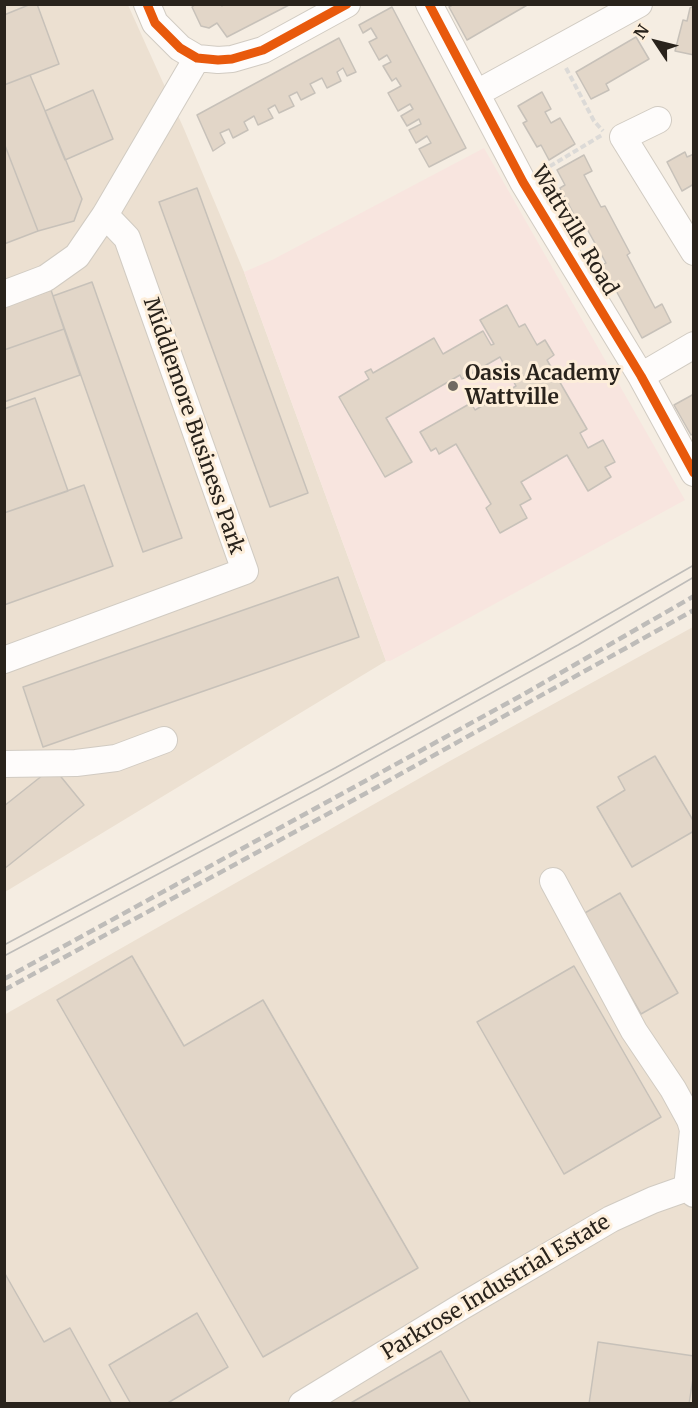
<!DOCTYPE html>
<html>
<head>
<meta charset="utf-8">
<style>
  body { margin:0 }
  #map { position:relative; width:698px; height:1408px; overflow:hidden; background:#f5ede2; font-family:Merriweather,serif }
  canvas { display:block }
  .frame { position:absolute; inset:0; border:6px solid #29231c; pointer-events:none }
  .north { position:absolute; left:626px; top:12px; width:60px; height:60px; -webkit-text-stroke:4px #fdeeda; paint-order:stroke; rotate:305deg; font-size:16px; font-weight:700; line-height:24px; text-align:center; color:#29231c }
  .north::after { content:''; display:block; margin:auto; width:21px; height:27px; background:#29231c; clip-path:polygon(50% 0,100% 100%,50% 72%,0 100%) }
</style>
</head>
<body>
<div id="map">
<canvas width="698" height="1408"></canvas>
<div class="frame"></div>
<div class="north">N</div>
</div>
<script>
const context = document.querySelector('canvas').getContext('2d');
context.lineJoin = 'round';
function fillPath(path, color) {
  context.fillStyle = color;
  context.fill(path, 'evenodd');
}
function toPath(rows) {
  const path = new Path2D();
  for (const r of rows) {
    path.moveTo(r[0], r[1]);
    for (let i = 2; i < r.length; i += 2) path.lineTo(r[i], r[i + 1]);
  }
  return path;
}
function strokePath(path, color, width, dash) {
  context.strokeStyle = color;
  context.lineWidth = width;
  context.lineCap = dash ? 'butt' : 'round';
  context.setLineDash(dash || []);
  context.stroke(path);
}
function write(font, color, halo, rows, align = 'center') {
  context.font = font + ' Merriweather,serif';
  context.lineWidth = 6;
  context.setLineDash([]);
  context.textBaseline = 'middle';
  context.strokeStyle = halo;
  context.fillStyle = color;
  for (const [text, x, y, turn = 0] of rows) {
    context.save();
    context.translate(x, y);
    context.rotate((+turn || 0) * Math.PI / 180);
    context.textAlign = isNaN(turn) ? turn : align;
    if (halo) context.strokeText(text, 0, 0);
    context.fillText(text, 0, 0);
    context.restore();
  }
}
fillPath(toPath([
  [5,5,128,5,184,129,244,272,386,661,5,892],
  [693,627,693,1403,5,1403,4,1015,448,762]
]), '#ece0d1');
fillPath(toPath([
  [484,148,685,500,390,661,386,661,244,272,272,260]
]), '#f8e5df');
const building = toPath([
  [31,4,37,4,59,64,4,85,4,15,31,4],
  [196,4,220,4,222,6,225,4,291,4,227,37,217,23,209,28,201,26,192,7,196,4],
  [454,4,529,4,467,40,449,7,454,4],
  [694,6,694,55,675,51,683,20,687,21,690,8,694,6],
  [392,7,466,148,429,167,419,149,431,143,427,136,416,143,409,130,421,124,419,119,407,126,401,116,413,109,410,104,398,111,388,93,401,86,396,78,392,81,383,66,391,62,387,55,379,60,369,42,377,38,371,28,363,33,359,25,392,7],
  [636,37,649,59,606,84,609,90,591,99,576,72,636,37],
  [339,38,356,72,347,76,343,68,337,72,341,81,327,88,322,78,310,84,315,93,301,100,297,92,289,96,294,106,279,113,275,105,268,109,273,118,258,125,254,116,244,122,248,130,233,138,229,129,220,133,225,143,213,151,197,115,339,38],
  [30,75,82,199,74,221,38,231,4,143,4,85,30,75],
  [93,90,113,139,65,160,45,111,93,90],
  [542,92,551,109,545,112,551,123,560,118,575,144,549,160,541,145,537,147,523,123,527,121,518,106,542,92],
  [4,143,38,231,4,244,4,143],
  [685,152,687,157,694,154,694,184,682,191,667,162,685,152],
  [584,155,592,171,584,175,601,207,605,206,630,253,627,255,655,308,662,304,671,322,642,338,602,265,606,263,582,220,578,222,560,188,565,185,557,170,584,155],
  [197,188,308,493,270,507,159,202,197,188],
  [92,282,182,538,143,552,53,296,92,282],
  [51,290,64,329,4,350,4,307,51,290],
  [507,305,519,327,525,324,537,345,545,340,554,355,547,360,587,429,580,433,588,448,603,440,615,462,605,467,611,477,588,491,567,455,521,482,531,499,520,505,527,518,500,533,486,508,491,504,456,444,439,454,436,448,431,451,420,432,471,403,475,410,516,386,500,357,462,379,460,375,386,418,412,462,385,477,339,397,369,379,365,372,371,369,373,373,434,338,443,354,483,331,491,345,494,344,480,320,507,305],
  [64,329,80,375,4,402,4,350,64,329],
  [694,394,694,433,691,435,674,405,694,394],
  [35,398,68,491,4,513,4,409,35,398],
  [84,485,113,566,4,605,4,513,84,485],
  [338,577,359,637,43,747,23,687,338,577],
  [655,756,694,822,694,831,632,867,597,807,625,790,618,777,655,756],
  [53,767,84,805,4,869,4,806,53,767],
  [620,893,678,993,641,1014,583,914,620,893],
  [132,956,184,1046,263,1000,418,1268,263,1357,57,1000,132,956],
  [574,966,661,1117,564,1174,477,1022,574,966],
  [4,1272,44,1342,70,1328,112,1404,4,1404,4,1272],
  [197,1313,228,1367,166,1404,131,1404,109,1365,197,1313],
  [598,1342,694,1356,694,1372,689,1404,589,1404,598,1342],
  [441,1351,471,1404,349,1404,441,1351]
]);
fillPath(building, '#e2d6c8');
strokePath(building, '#c7c1b9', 1.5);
const minor = toPath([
  [147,4,155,23,180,48,197,58,218,60,232,59,263,50,347,4],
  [429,4,523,182,641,376,694,473],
  [477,93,639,4],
  [658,120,623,137,694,252],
  [4,294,46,278,77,256,105,215,197,58],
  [641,376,694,345],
  [4,660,245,571,127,238,105,215],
  [4,764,76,763,116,758,164,740],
  [553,881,634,1031,673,1089,690,1120,693,1130,687,1188],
  [302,1404,461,1307,611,1219,653,1200,687,1188,694,1194]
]);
strokePath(minor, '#d1cbc2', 28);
strokePath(toPath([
  [566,68,594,121,603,131],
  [542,171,602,135]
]), '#dcdad7', 4, [6, 3]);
strokePath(minor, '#fefcfb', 26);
strokePath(toPath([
  [4,945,335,768,534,657,694,565],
  [4,956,318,789,578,645,694,577]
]), '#bebcb9', 1.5);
strokePath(toPath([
  [4,979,524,694,694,596],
  [4,990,370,791,694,610]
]), '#bebcb9', 4.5, [9, 4.5]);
strokePath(toPath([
  [147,4,155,23,180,48,197,58,218,60,232,59,263,50,347,4],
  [429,4,523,182,641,376,694,473]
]), '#e8590c', 9);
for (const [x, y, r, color] of [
  [453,386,6,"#706a61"]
]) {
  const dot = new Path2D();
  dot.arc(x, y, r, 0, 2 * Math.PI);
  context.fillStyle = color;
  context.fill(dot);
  strokePath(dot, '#fdeeda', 2);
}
write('21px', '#29231c', '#fdeeda', [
  ["Wattville Road",574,231,59],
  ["Middlemore Business Park",193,426,71],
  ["Parkrose Industrial Estate",496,1288,-31]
]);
write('bold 21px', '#29231c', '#fdeeda', [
  ["Oasis Academy",465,374],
  ["Wattville",465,398]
], 'left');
</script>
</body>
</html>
